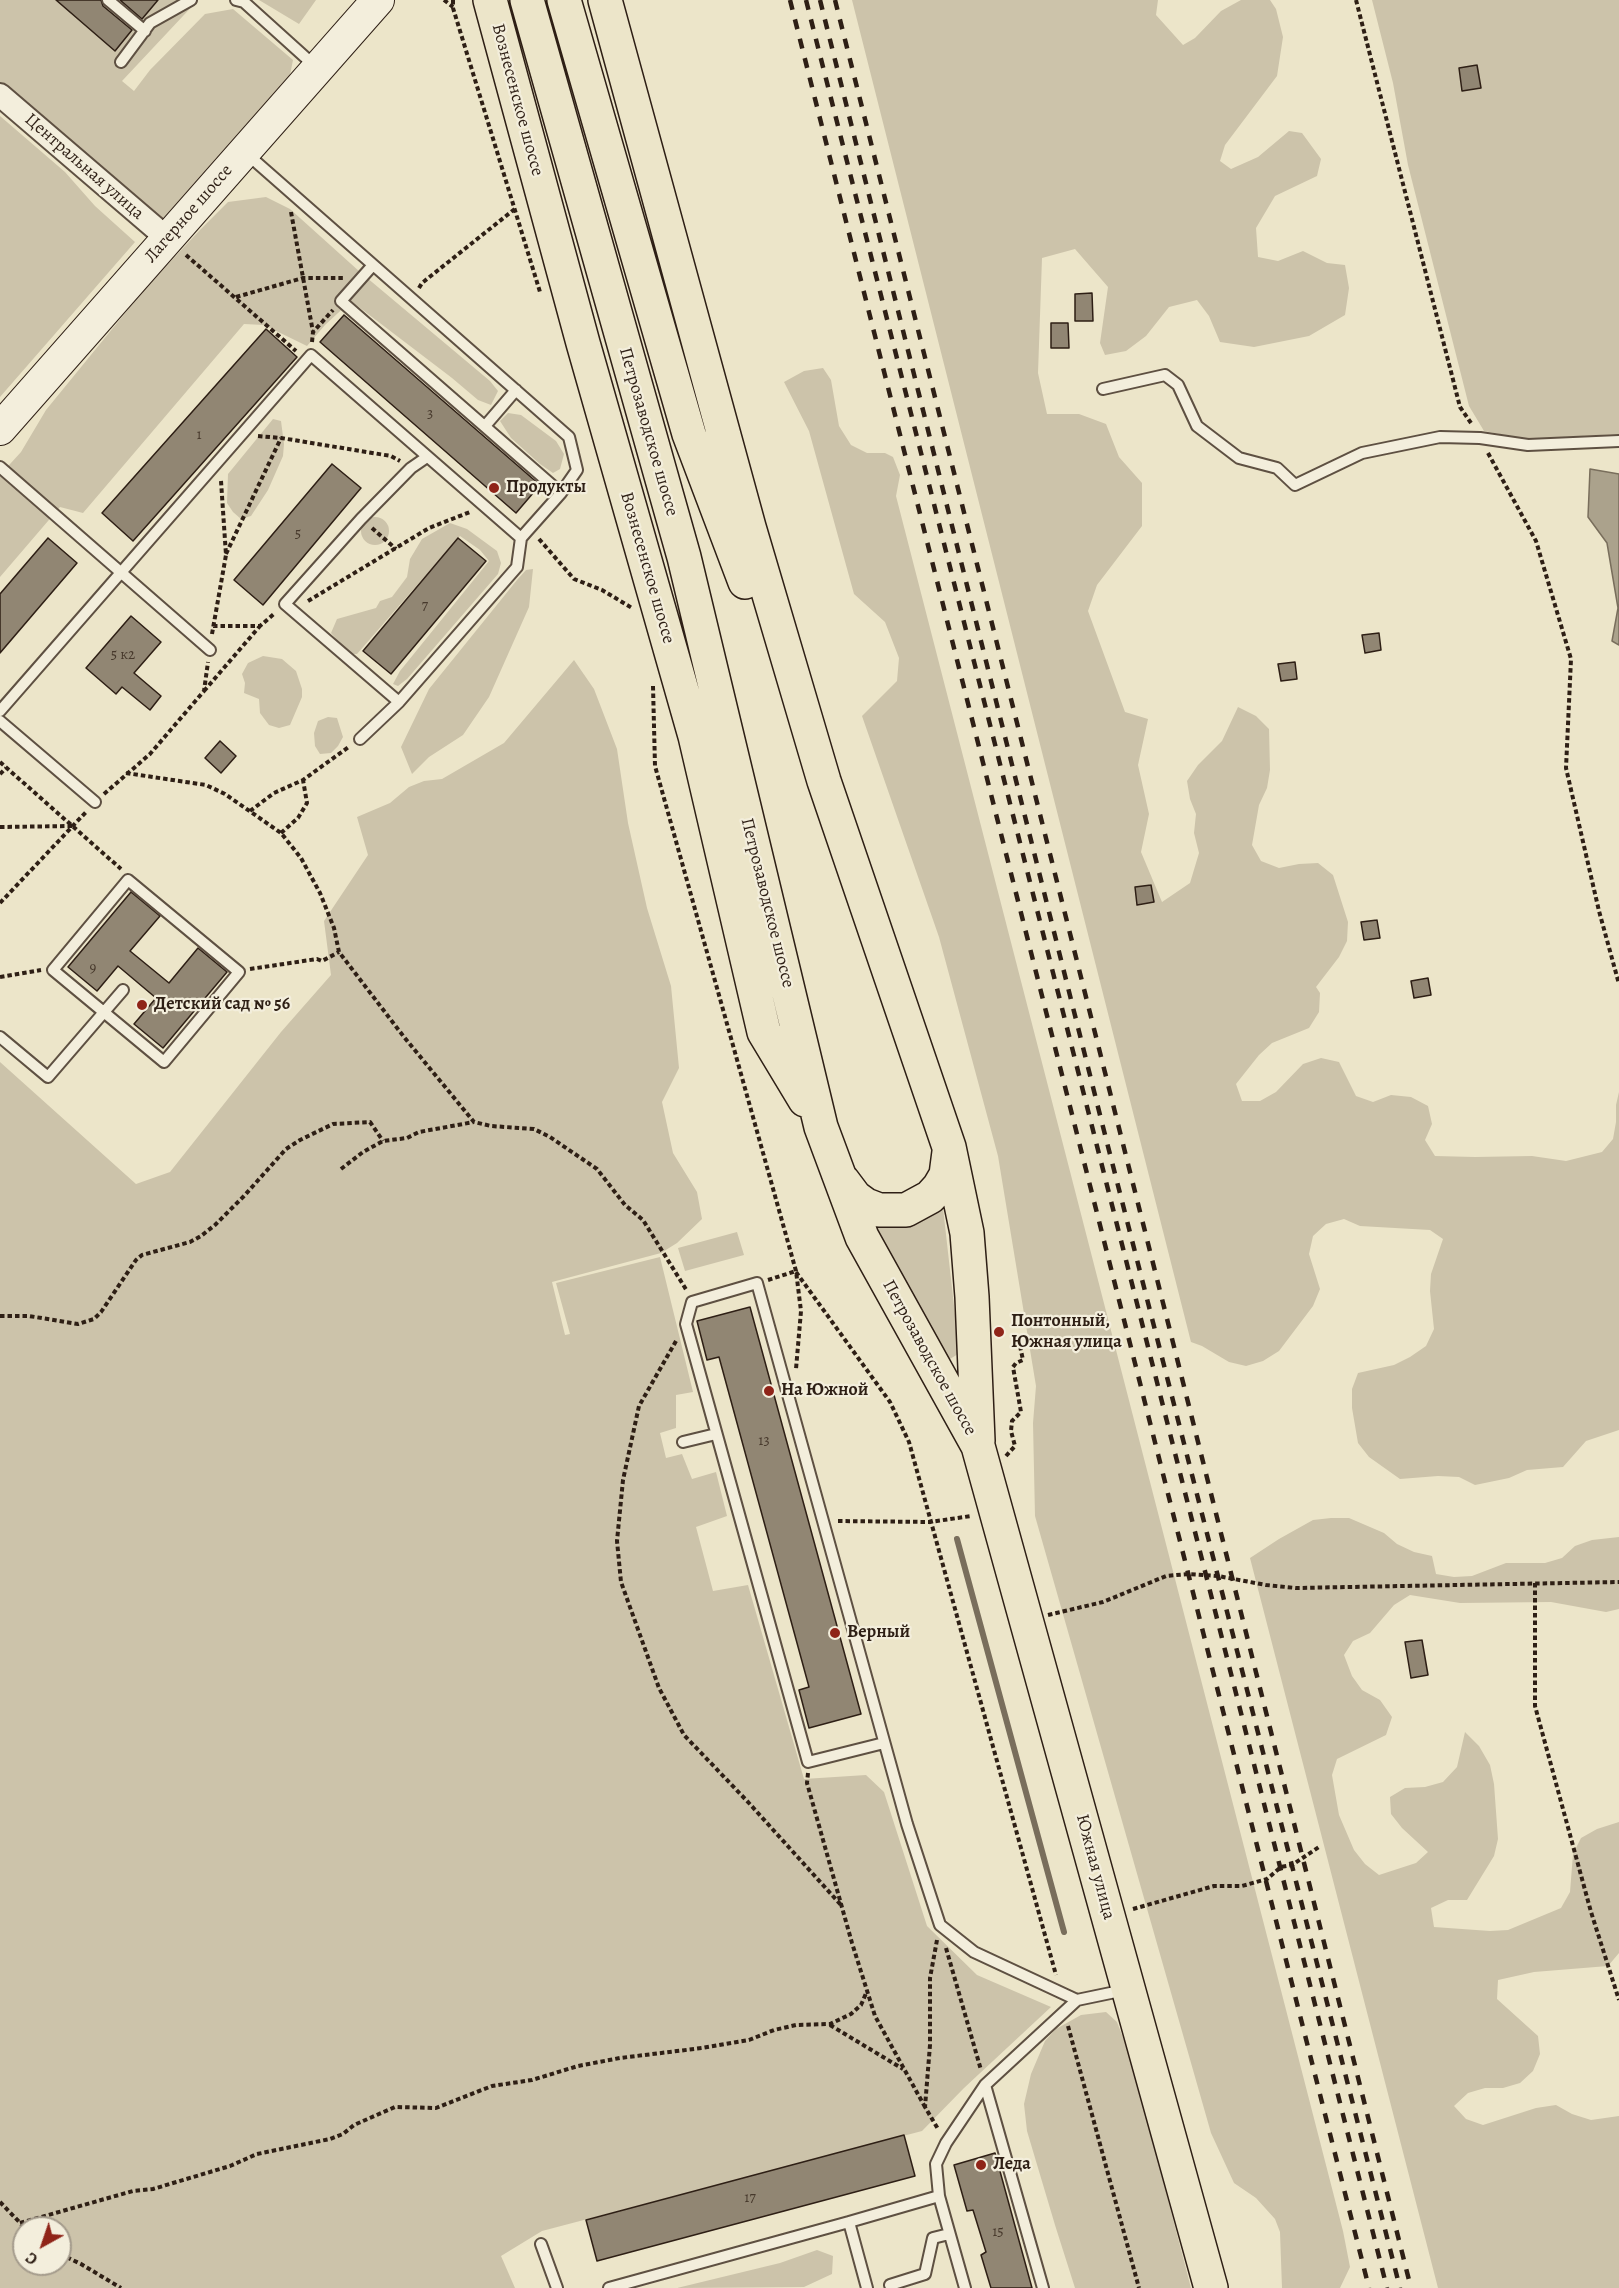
<!DOCTYPE html>
<html>
<head>
<meta charset="utf-8">
<style>
  body { margin:0 }
  #map { position:relative; width:1619px; height:2288px; overflow:hidden; background:#ece5c9; font-family:Alegreya,serif }
  canvas { display:block }
  .north { position:absolute; left:12px; top:2216px; width:60px; height:60px; box-sizing:border-box; background:#f3eedc; border:2px solid #a49b8c; border-radius:50%; rotate:220deg; font-size:16px; font-weight:700; line-height:24px; text-align:center; color:#2e1f15 }
  .north::after { content:''; display:block; margin:auto; width:21px; height:27px; background:#8f2418; clip-path:polygon(50% 0,100% 100%,50% 72%,0 100%) }
</style>
</head>
<body>
<div id="map">
<canvas width="1619" height="2288"></canvas>
<div class="north">С</div>
</div>
<script>
const context = document.querySelector('canvas').getContext('2d');
context.lineJoin = 'round';
function fillPath(path, color) {
  context.fillStyle = color;
  context.fill(path, 'evenodd');
}
function toPath(rows) {
  const path = new Path2D();
  for (const r of rows) {
    if (r.length === 3) {
      path.moveTo(r[0] + r[2], r[1]);
      path.arc(r[0], r[1], r[2], 0, 2 * Math.PI);
      continue;
    }
    path.moveTo(r[0], r[1]);
    for (let i = 2; i < r.length; i += 2) path.lineTo(r[i], r[i + 1]);
  }
  return path;
}
function strokePath(path, color, width, dash) {
  context.strokeStyle = color;
  context.lineWidth = width;
  context.lineCap = dash ? 'butt' : 'round';
  context.setLineDash(dash || []);
  context.stroke(path);
}
function write(font, color, halo, rows, align = 'center') {
  context.font = font + ' Alegreya,serif';
  context.lineWidth = 4.5;
  context.setLineDash([]);
  context.textBaseline = 'middle';
  context.strokeStyle = halo;
  context.fillStyle = color;
  for (const [text, x, y, turn = 0] of rows) {
    context.save();
    context.translate(x, y);
    context.rotate((+turn || 0) * Math.PI / 180);
    context.textAlign = isNaN(turn) ? turn : align;
    if (halo) context.strokeText(text, 0, 0);
    context.fillText(text, 0, 0);
    context.restore();
  }
}
fillPath(toPath([
  [0,0,198,0,122,81,134,91,150,70,205,14,233,9,293,60,290,75,162,225,0,88],
  [259,0,316,0,299,24],
  [852,0,1158,0,1156,15,1183,45,1195,38,1221,11,1241,0,1270,0,1276,9,1283,37,1277,76,1225,145,1220,161,1231,169,1258,157,1289,131,1302,133,1321,159,1317,176,1275,196,1256,228,1258,257,1278,261,1303,251,1327,263,1345,265,1349,288,1345,315,1309,336,1254,347,1220,342,1209,316,1197,300,1169,307,1146,336,1126,351,1105,355,1100,343,1108,287,1075,249,1042,258,1038,373,1047,414,1079,414,1106,424,1119,457,1142,483,1142,526,1097,585,1088,611,1125,712,1148,719,1138,765,1149,814,1141,852,1162,902,1190,883,1199,853,1194,833,1196,814,1190,799,1187,781,1198,765,1222,741,1238,707,1256,716,1269,729,1270,770,1267,788,1259,805,1252,845,1261,861,1279,868,1299,864,1318,863,1333,875,1348,922,1347,941,1339,957,1316,987,1320,993,1319,1012,1309,1028,1272,1043,1259,1055,1236,1084,1242,1101,1260,1101,1276,1092,1303,1064,1321,1058,1339,1062,1356,1096,1373,1102,1391,1095,1411,1097,1428,1106,1432,1124,1425,1140,1435,1156,1475,1157,1532,1156,1566,1161,1602,1152,1613,1139,1616,1122,1616,1105,1619,1092,1619,1430,1586,1441,1563,1467,1527,1470,1509,1478,1475,1485,1459,1477,1438,1476,1400,1479,1369,1457,1358,1443,1352,1408,1352,1389,1358,1373,1394,1365,1410,1357,1426,1346,1434,1329,1430,1291,1431,1274,1443,1239,1430,1230,1360,1226,1344,1219,1326,1224,1313,1236,1309,1254,1320,1289,1313,1306,1279,1351,1263,1361,1246,1366,1229,1362,1202,1346,1191,1342],
  [1372,0,1619,0,1619,434,1527,439,1484,431,1469,406,1408,165,1393,83],
  [0,116,65,172,95,206,135,242,0,397],
  [266,197,290,209,360,272,490,381,498,391,491,405,478,400,452,378,351,301,325,325,307,346,264,325,244,324,83,513,60,507,0,577,0,475,21,452,46,410,144,290,199,231,228,202],
  [823,368,831,380,839,426,851,445,867,453,885,453,893,457,900,475,896,496,1343,2231,1350,2267,1340,2288,1282,2288,1280,2232,1275,2219,1256,2198,1234,2183,1211,2133,1035,1516,1033,1423,1036,1386,998,1156,939,937,862,716,897,681,899,658,885,622,854,594,809,431,784,382,804,371],
  [508,413,521,415,556,441,564,454,560,469,553,473,540,464,511,438,500,421],
  [273,419,281,421,284,444,283,456,268,490,251,516,241,519,233,512,227,503,228,474],
  [375,531,14],
  [450,523,467,529,497,551,501,563,498,574,407,679,398,686,393,684,400,671,489,561,480,550,460,536,357,654,350,654,331,633,337,619,376,608,380,601,392,597,407,577,410,559,422,539],
  [533,569,529,607,489,697,463,735,429,757,412,774,401,747,429,689,517,580,526,570],
  [263,656,282,659,296,671,302,689,302,697,290,725,279,728,269,725,260,713,259,699,244,693,245,683,242,674,248,663],
  [574,660,594,689,617,749,628,823,647,908,671,986,679,1068,662,1102,673,1153,697,1192,702,1219,677,1243,661,1253,552,1282,565,1335,570,1334,556,1283,660,1257,693,1392,676,1395,676,1428,660,1433,666,1458,682,1454,692,1479,716,1472,727,1516,696,1527,713,1591,748,1585,804,1779,866,1775,884,1792,927,1926,977,1975,1051,2007,964,2088,922,2131,542,2231,501,2256,515,2288,0,2288,0,1062,136,1184,170,1172,281,1032,331,975,324,921,368,855,357,817,390,803,409,787,424,781,442,779,504,743],
  [24,2228,60,2228,60,2264,24,2264],
  [328,717,337,718,343,737,338,746,331,753,320,754,315,746,314,733,318,721],
  [942,1199,959,1350,958,1354,950,1359,945,1358,869,1220],
  [737,1232,744,1255,685,1271,678,1248],
  [1331,1518,1349,1518,1384,1533,1397,1544,1414,1552,1432,1556,1436,1574,1454,1577,1472,1576,1506,1563,1545,1563,1562,1558,1575,1546,1592,1540,1619,1537,1619,1609,1606,1612,1551,1602,1460,1603,1410,1595,1394,1605,1370,1633,1353,1641,1344,1655,1352,1676,1362,1690,1380,1700,1392,1717,1386,1735,1337,1759,1332,1775,1339,1815,1354,1850,1365,1864,1379,1875,1416,1863,1428,1852,1402,1828,1391,1814,1390,1797,1405,1788,1425,1787,1443,1782,1457,1767,1465,1732,1479,1746,1490,1765,1494,1784,1498,1839,1494,1856,1467,1900,1448,1900,1431,1908,1434,1927,1490,1931,1508,1930,1561,1908,1570,1892,1573,1854,1581,1838,1597,1829,1619,1822,1619,1953,1608,1966,1534,1972,1498,1980,1497,1999,1538,2036,1540,2054,1533,2071,1520,2083,1503,2088,1485,2088,1468,2093,1454,2106,1466,2119,1483,2125,1536,2108,1556,2105,1572,2114,1591,2120,1619,2116,1619,2288,1438,2288,1250,1558,1279,1539,1313,1520],
  [1106,2012,1117,2022,1131,2058,1191,2288,1075,2288,1055,2225,1027,2131,1024,2104,1031,2074,1045,2041,1056,2029,1081,2015],
  [817,2250,833,2256,832,2274,804,2287,677,2288,780,2263]
]), '#ccc3aa');
const water = toPath([
  [1590,469,1619,474,1619,645,1612,641,1618,608,1607,543,1588,517,1590,469]
]);
fillPath(water, '#aba28c');
strokePath(water, '#796e5c', 1.5);
strokePath(toPath([
  [957,1539,1064,1932]
]), '#796e5c', 6);
const building = toPath([
  [56,0,101,0,103,6,132,30,115,51,56,0],
  [120,0,158,0,142,19,120,0],
  [1477,65,1481,88,1462,91,1459,68,1477,65],
  [1092,293,1093,321,1075,321,1075,294,1092,293],
  [344,315,540,485,516,513,320,342,344,315],
  [1051,323,1068,323,1069,348,1051,348,1051,323],
  [266,329,297,357,133,541,102,513,266,329],
  [332,464,361,488,263,605,234,580,332,464],
  [48,538,77,563,0,653,0,594,48,538],
  [458,538,486,561,391,674,363,651,458,538],
  [131,616,161,642,134,673,161,696,150,710,122,687,116,694,86,668,131,616],
  [1379,633,1381,650,1365,653,1362,635,1379,633],
  [1295,662,1297,679,1281,681,1278,664,1295,662],
  [220,741,236,756,221,773,205,758,220,741],
  [1151,885,1154,902,1137,905,1135,887,1151,885],
  [131,892,160,916,130,951,169,983,198,948,227,972,163,1048,134,1024,156,998,118,966,97,991,68,967,131,892],
  [1377,920,1380,938,1364,940,1361,922,1377,920],
  [1428,978,1431,995,1414,998,1411,981,1428,978],
  [750,1307,861,1714,809,1728,799,1690,809,1687,719,1357,707,1360,697,1321,750,1307],
  [1422,1640,1428,1675,1411,1678,1405,1642,1422,1640],
  [904,2135,915,2176,597,2261,586,2220,904,2135],
  [995,2153,1032,2288,991,2288,981,2255,986,2252,973,2210,967,2211,954,2165,995,2153]
]);
fillPath(building, '#918673');
strokePath(building, '#2e1f15', 1.5);
const lane = toPath([
  [108,0,145,31],
  [236,0,244,2,316,67],
  [121,62,150,23,191,0],
  [373,265,341,301,561,493],
  [1103,389,1165,375,1178,385,1197,426,1239,458,1277,468,1295,485,1362,453,1440,437,1480,438,1528,445,1619,441],
  [485,426,516,390],
  [427,457,411,468,361,519,285,604,399,702,517,567,521,538],
  [0,467,210,650],
  [0,711,311,355,521,538,561,493,577,470,569,437,247,154],
  [0,721,95,802],
  [360,739,399,702],
  [128,880,239,972,164,1062,53,970,128,880],
  [0,1037,48,1077,123,990],
  [683,1442,716,1434],
  [884,1743,808,1762,686,1324,692,1302,757,1283,907,1824,940,1925,974,1952,1077,2000],
  [985,2085,1043,2288],
  [939,2196,965,2288],
  [541,2244,557,2288],
  [890,2285,925,2274,933,2238,949,2234],
  [609,2288,849,2222],
  [867,2288,849,2222,939,2196,936,2164,946,2143,985,2085,1077,2000,1125,1990]
]);
const street = toPath([
  [0,95,168,239]
]);
const secondary = toPath([
  [0,429,378,0]
]);
const primary = toPath([
  [490,0,583,343,695,736,764,1032,805,1100],
  [527,0,684,557,821,1127,862,1237,978,1446,1211,2288],
  [564,0,689,434,745,582],
  [605,0,749,527,824,781,949,1147,967,1233,972,1297,978,1441],
  [843,1181,855,1197,866,1205,879,1210,906,1210,930,1197,939,1187,946,1175,949,1152]
]);
strokePath(lane, '#5e5042', 14);
strokePath(street, '#5e5042', 26);
strokePath(secondary, '#2e1f15', 34);
strokePath(primary, '#2e1f15', 36);
strokePath(toPath([
  [444,0,453,7],
  [453,0,453,8,540,292],
  [1356,0,1460,407,1471,423],
  [291,212,313,332],
  [186,255,296,351],
  [419,288,422,283,516,208],
  [236,297,303,278,343,278],
  [312,342,313,332,333,310],
  [258,436,281,438,391,456,400,461],
  [1488,453,1536,541,1571,659,1566,768,1599,911,1619,984],
  [372,528,396,549],
  [539,539,574,579,602,590,632,608],
  [226,554,281,438],
  [308,601,429,528,470,512],
  [213,626,260,626,275,613],
  [212,634,226,555,221,481],
  [653,686,655,766,796,1271,801,1311,796,1369],
  [204,691,260,626],
  [0,762,121,869],
  [126,773,206,785,225,794,281,833,301,858,320,893,334,928,339,952,404,1037,474,1122,491,1126,534,1129,550,1137,597,1169,625,1205,643,1220,687,1291],
  [0,774,6,768],
  [104,794,150,754,204,691,208,662],
  [250,811,274,793,303,780,350,746],
  [0,827,72,826],
  [281,833,298,818,307,803,303,780],
  [0,903,86,812],
  [250,969,317,959,322,961,339,952],
  [0,977,41,970],
  [341,1169,363,1152,383,1141,407,1138,419,1132,474,1122],
  [796,1272,890,1402,909,1442,1056,1975],
  [768,1280,796,1271],
  [0,1316,29,1316,78,1324,94,1319,101,1312,136,1260,142,1255,190,1242,201,1236,215,1225,244,1196,286,1149,300,1140,333,1124,370,1122,383,1141],
  [676,1341,639,1406,623,1480,617,1541,621,1582,659,1688,684,1735,748,1802,841,1905],
  [1006,1456,1015,1446,1011,1431,1012,1421,1021,1412,1013,1367,1016,1363,1023,1360,1020,1346],
  [838,1521,930,1522,971,1516],
  [1535,1583,1535,1706,1591,1912,1619,2000],
  [1048,1615,1103,1602,1166,1576,1188,1574,1218,1576,1266,1585,1296,1588,1619,1582],
  [808,1773,807,1783,852,1943,875,2016,925,2107],
  [1133,1909,1214,1886,1242,1886,1267,1879,1281,1867,1292,1865,1319,1847],
  [937,1940,930,1978,930,2045,925,2107,938,2129],
  [946,1948,981,2070],
  [830,2025,903,2069],
  [1068,2026,1139,2288],
  [0,2202,25,2228],
  [20,2223,133,2191,153,2189,230,2166,257,2154,330,2139,343,2134,354,2125,395,2107,436,2108,492,2086,532,2080,578,2066,620,2058,702,2048,749,2040,774,2030,796,2025,830,2024,851,2014,861,2005,867,1991],
  [60,2254,81,2264,121,2288]
]), '#2e1f15', 4, [4.5, 3]);
strokePath(lane, '#f3eedc', 10);
strokePath(street, '#f3eedc', 22);
strokePath(secondary, '#f3eedc', 32);
strokePath(primary, '#ece5c9', 33);
strokePath(toPath([
  [790,0,1369,2288],
  [806,0,1387,2288],
  [820,0,1101,1119,1400,2288],
  [835,0,1411,2288]
]), '#2e1f15', 4.5, [10, 10]);
for (const [x, y, r, color] of [
  [494,488,6,"#8f2418"],
  [142,1005,6,"#8f2418"],
  [999,1332,6,"#8f2418"],
  [769,1391,6,"#8f2418"],
  [835,1633,6,"#8f2418"],
  [981,2165,6,"#8f2418"]
]) {
  const dot = new Path2D();
  dot.arc(x, y, r, 0, 2 * Math.PI);
  context.fillStyle = color;
  context.fill(dot);
  strokePath(dot, '#f3eedc', 2);
}
write('15px', '#47392c', null, [
  ["3",430,414],
  ["1",199,435],
  ["5",298,534],
  ["7",425,606],
  ["5 к2",123,655],
  ["9",93,968],
  ["13",764,1441],
  ["17",750,2198],
  ["15",998,2232]
]);
write('18px', '#2e1f15', '#f3eedc', [
  ["Вознесенское шоссе",517,100,75],
  ["Центральная улица",84,167,41],
  ["Лагерное шоссе",189,214,-49],
  ["Петрозаводское шоссе",648,432,74],
  ["Вознесенское шоссе",647,568,74],
  ["Петрозаводское шоссе",767,903,76],
  ["Петрозаводское шоссе",929,1358,61],
  ["Южная улица",1095,1867,75]
]);
write('bold 18px', '#2e1f15', '#f3eedc', [
  ["Продукты",506,488],
  ["Детский сад № 56",154,1005],
  ["Понтонный,",1011,1322],
  ["Южная улица",1011,1343],
  ["На Южной",781,1391],
  ["Верный",847,1633],
  ["Леда",993,2165]
], 'left');
</script>
</body>
</html>
